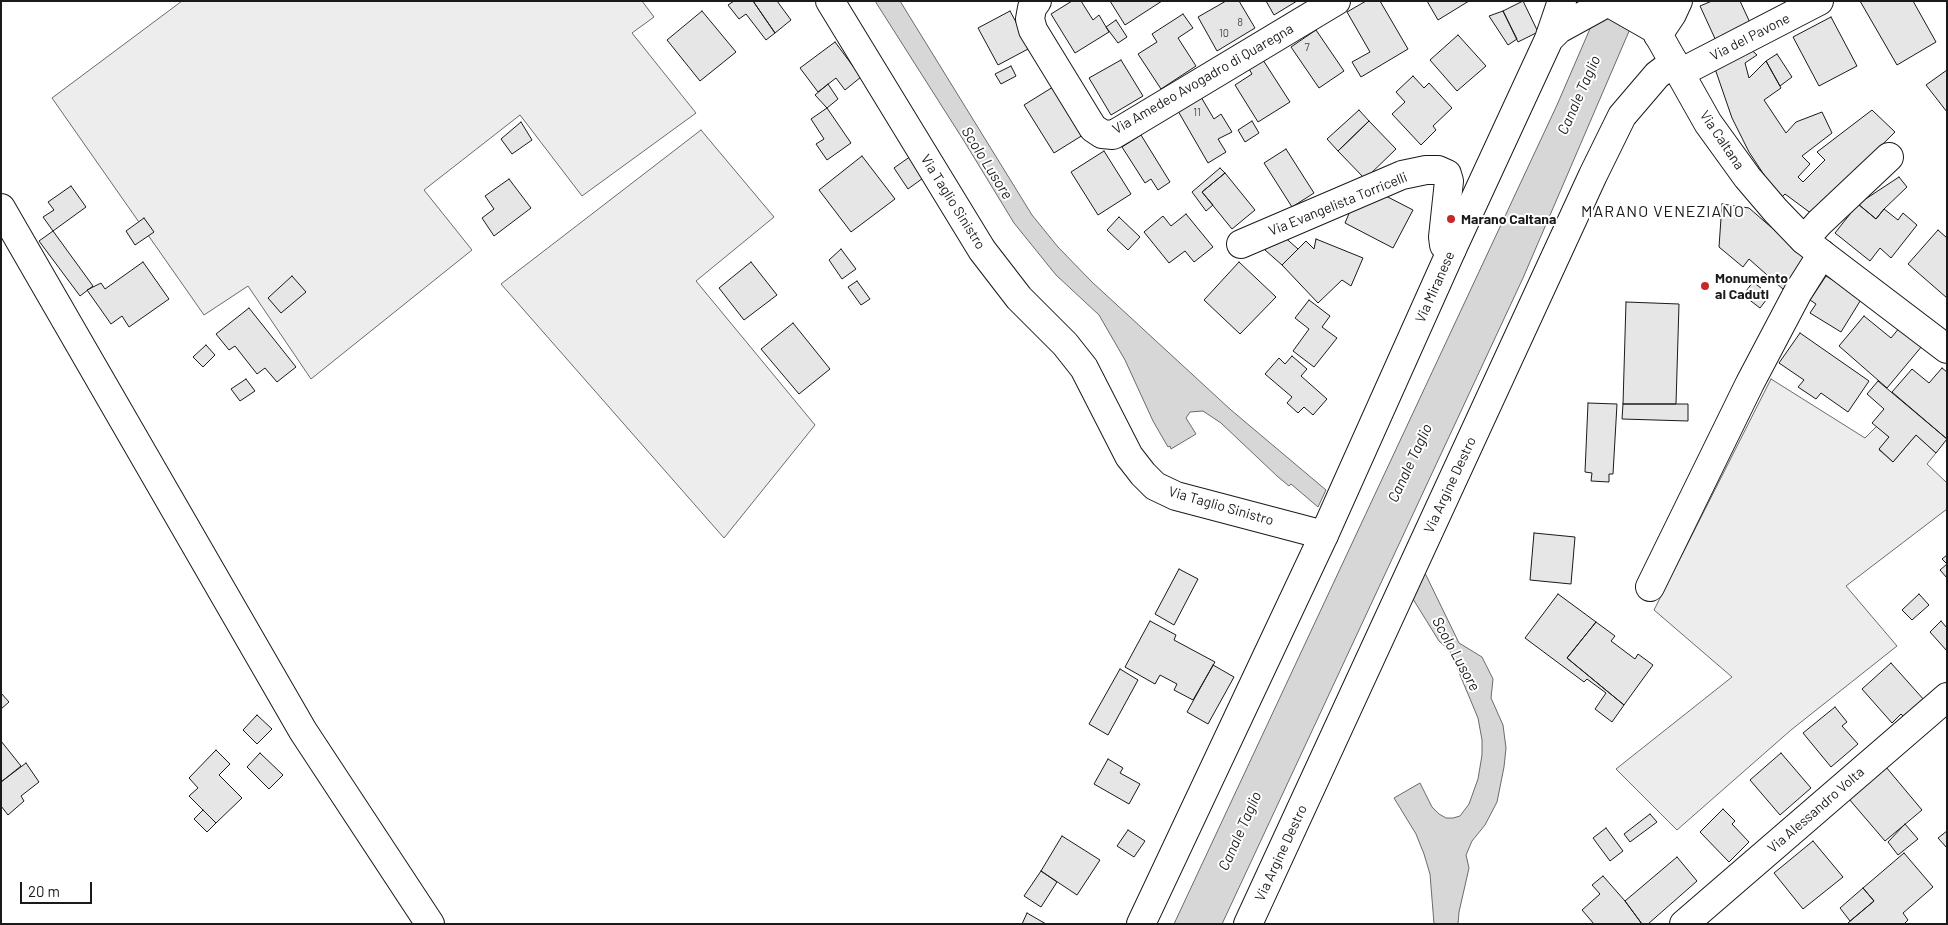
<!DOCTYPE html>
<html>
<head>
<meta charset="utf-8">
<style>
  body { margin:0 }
  #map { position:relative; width:1948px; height:925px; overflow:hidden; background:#fff; font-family:Barlow,sans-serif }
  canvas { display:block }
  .frame { position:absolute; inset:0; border:2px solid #1a1a1a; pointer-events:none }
  .scale { position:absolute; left:20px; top:882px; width:72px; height:22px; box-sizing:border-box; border:2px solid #1a1a1a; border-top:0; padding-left:6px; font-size:15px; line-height:18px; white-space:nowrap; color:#1a1a1a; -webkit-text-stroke:4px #fff; paint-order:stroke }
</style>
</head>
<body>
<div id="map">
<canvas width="1948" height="925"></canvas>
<div class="frame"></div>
<div class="scale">20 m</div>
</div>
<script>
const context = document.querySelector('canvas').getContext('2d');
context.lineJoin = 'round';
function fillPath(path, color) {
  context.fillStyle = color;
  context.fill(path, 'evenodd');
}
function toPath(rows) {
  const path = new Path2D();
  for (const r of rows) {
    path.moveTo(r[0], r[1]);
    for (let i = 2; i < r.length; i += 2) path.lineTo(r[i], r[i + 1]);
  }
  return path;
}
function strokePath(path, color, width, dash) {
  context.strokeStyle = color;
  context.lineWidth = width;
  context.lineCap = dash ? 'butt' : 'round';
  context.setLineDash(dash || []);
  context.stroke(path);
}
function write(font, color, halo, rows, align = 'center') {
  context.font = font + ' Barlow,sans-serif';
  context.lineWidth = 4;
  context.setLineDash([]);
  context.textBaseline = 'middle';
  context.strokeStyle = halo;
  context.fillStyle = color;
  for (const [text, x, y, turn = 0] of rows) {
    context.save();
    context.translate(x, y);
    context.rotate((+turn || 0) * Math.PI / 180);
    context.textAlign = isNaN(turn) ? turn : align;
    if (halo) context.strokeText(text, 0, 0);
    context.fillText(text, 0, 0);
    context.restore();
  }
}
const built = toPath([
  [182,1,642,1,654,17,632,33,696,113,582,196,520,115,424,190,472,250,311,379,248,286,204,315,52,98,182,1],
  [701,130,774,217,696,281,815,425,724,538,501,284,701,130],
  [1771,379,1865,438,1877,426,1889,437,1879,450,1893,462,1916,435,1936,453,1927,464,1947,483,1947,509,1846,586,1897,646,1791,730,1677,830,1616,769,1732,677,1654,610,1771,379]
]);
fillPath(built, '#ededed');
strokePath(built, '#6a6a6a', 1);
const water = toPath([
  [875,1,900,1,1032,215,1058,247,1092,282,1231,410,1326,490,1318,507,1291,484,1289,486,1277,476,1221,423,1203,411,1190,412,1186,418,1196,434,1171,449,1170,446,1168,447,1153,421,1125,360,1099,315,1056,275,1014,223,964,141,875,1],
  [1602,1,1642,1,1523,278,1222,924,1174,924,1557,105,1602,1],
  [1424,571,1459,643,1482,657,1493,679,1491,698,1503,725,1506,748,1504,767,1497,802,1485,825,1472,841,1466,855,1469,868,1459,912,1458,924,1434,924,1430,874,1424,854,1416,834,1394,798,1420,783,1432,807,1439,814,1446,818,1453,818,1460,816,1469,804,1478,779,1482,755,1482,740,1478,718,1450,651,1439,641,1408,591,1424,571]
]);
fillPath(water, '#d7d7d7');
strokePath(water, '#6a6a6a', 1);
const building = toPath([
  [734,1,753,1,775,33,766,40,746,14,739,19,728,5,734,1],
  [753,1,777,1,791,20,775,33,753,1],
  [1072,1,1081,1,1093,20,1099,15,1109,32,1075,53,1051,14,1072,1],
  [1110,1,1162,1,1125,25,1110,1],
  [1226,1,1239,1,1255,28,1217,51,1198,17,1226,1],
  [1266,1,1297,1,1274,15,1266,1],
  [1366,1,1380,1,1408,49,1361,77,1352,62,1370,52,1347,12,1366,1],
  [1427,1,1469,1,1438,20,1427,1],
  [1523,1,1538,32,1518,42,1503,11,1523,1],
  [1712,1,1740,1,1752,27,1717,43,1700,6,1712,1],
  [1860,1,1913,1,1936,42,1897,65,1860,1],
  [702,11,736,52,700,81,667,40,702,11],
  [1010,11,1030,48,998,65,978,28,1010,11],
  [1503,11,1517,39,1508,45,1489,16,1503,11],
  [1183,14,1193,28,1178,38,1196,66,1161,89,1138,54,1157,42,1152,34,1183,14],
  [1831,17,1857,66,1819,86,1793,37,1831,17],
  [1116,20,1127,37,1118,43,1106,27,1116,20],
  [1316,30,1344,71,1319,88,1291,47,1316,30],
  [1458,35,1486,66,1457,91,1430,60,1458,35],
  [835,42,861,77,845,90,836,78,818,92,800,68,835,42],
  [1746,45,1757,55,1745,63,1749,78,1766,61,1781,88,1764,100,1786,133,1796,122,1822,112,1832,133,1802,156,1810,164,1798,177,1803,182,1825,160,1817,152,1872,110,1895,132,1812,214,1785,194,1782,197,1776,193,1749,152,1732,118,1712,60,1746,45],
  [1777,54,1792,77,1780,86,1766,61,1777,54],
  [1121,60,1143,96,1111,115,1089,78,1121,60],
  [1263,60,1290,102,1258,122,1235,85,1252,74,1249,69,1263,60],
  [1011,66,1016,76,1001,84,995,74,1011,66],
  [1947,70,1947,112,1926,85,1947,70],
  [1413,76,1424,88,1429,83,1452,108,1433,126,1436,130,1421,145,1392,114,1405,102,1396,92,1413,76],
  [828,84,838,99,827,108,815,95,828,84],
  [1053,87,1083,135,1054,153,1024,105,1053,87],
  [1201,97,1214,119,1221,114,1232,132,1218,139,1226,152,1208,163,1178,111,1201,97],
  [827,108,851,143,827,160,816,144,824,139,811,119,827,108],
  [1359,110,1369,121,1338,151,1327,139,1359,110],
  [1252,121,1259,133,1245,142,1238,130,1252,121],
  [1369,121,1396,149,1365,179,1338,151,1369,121],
  [521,122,532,140,512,154,501,139,521,122],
  [1141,135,1170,182,1158,190,1151,179,1145,183,1122,147,1141,135],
  [1286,149,1314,193,1292,207,1264,163,1286,149],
  [918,151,930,173,908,189,894,168,918,151],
  [1104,151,1131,194,1098,215,1071,172,1104,151],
  [862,156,895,199,851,232,819,190,862,156],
  [1220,168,1225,173,1202,192,1213,205,1206,211,1192,192,1220,168],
  [1225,173,1255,210,1232,229,1202,192,1225,173],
  [1899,177,1907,187,1884,209,1876,219,1858,204,1899,177],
  [509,179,531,208,494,236,482,218,494,209,485,196,509,179],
  [71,186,86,207,53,231,43,217,54,210,48,202,71,186],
  [1382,194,1413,210,1393,248,1345,223,1353,204,1382,194],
  [1722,204,1749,208,1809,260,1784,290,1749,259,1743,267,1719,247,1722,204],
  [1858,204,1876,219,1884,209,1898,220,1903,213,1917,225,1891,258,1880,248,1870,261,1835,233,1858,204],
  [1186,214,1213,247,1194,262,1185,251,1169,263,1144,232,1163,216,1171,226,1186,214],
  [1119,217,1140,237,1128,250,1107,230,1119,217],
  [144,218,154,232,135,245,126,231,144,218],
  [1938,230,1947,238,1947,298,1908,264,1938,230],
  [53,231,93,286,80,296,39,241,53,231],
  [1281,234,1298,249,1282,265,1265,250,1281,234],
  [1316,239,1363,258,1351,286,1342,280,1318,303,1282,265,1306,241,1314,249,1316,239],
  [841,249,856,269,842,279,829,260,841,249],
  [143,262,169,299,129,327,122,316,111,324,87,290,101,283,105,289,143,262],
  [751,262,777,295,744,320,719,288,751,262],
  [1239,262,1276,297,1240,334,1204,300,1239,262],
  [292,276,306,292,281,313,268,298,292,276],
  [1826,276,1862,298,1841,332,1810,313,1816,304,1810,300,1826,276],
  [857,281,870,299,861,305,848,287,857,281],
  [1753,282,1770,295,1760,308,1743,295,1753,282],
  [1309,300,1330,316,1322,327,1337,338,1314,367,1293,351,1309,329,1295,318,1309,300],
  [1626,302,1679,304,1676,404,1623,404,1626,302],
  [249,308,296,367,277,382,265,368,257,374,235,346,229,350,216,334,249,308],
  [1864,316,1891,338,1900,327,1922,346,1887,388,1839,346,1864,316],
  [793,323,830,369,799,394,761,349,793,323],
  [1800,333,1869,381,1848,412,1821,393,1816,399,1798,387,1804,380,1779,363,1800,333],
  [206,345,215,355,203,367,193,357,206,345],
  [1292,356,1307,369,1301,376,1327,399,1313,415,1304,407,1298,413,1287,403,1292,397,1265,374,1279,358,1285,364,1292,356],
  [1942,368,1947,372,1947,439,1892,392,1912,369,1929,383,1942,368],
  [246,379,255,391,240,401,231,389,246,379],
  [1878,381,1947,439,1936,453,1916,435,1893,462,1879,449,1889,437,1872,423,1884,409,1867,394,1878,381],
  [1588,403,1617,404,1613,474,1609,474,1609,482,1591,481,1592,473,1585,472,1588,403],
  [1623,404,1688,404,1688,421,1622,419,1623,404],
  [1534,533,1575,537,1571,584,1530,580,1534,533],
  [1947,555,1947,578,1940,570,1947,564,1942,559,1947,555],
  [1179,569,1198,579,1174,625,1155,614,1179,569],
  [1558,594,1596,622,1567,658,1624,705,1612,722,1595,709,1606,693,1587,679,1584,682,1525,638,1558,594],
  [1919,594,1929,605,1912,620,1902,610,1919,594],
  [1150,621,1176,635,1174,640,1215,662,1193,700,1174,690,1177,684,1160,675,1155,684,1125,667,1150,621],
  [1941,621,1947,628,1947,651,1930,632,1941,621],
  [1596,622,1615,636,1611,641,1635,659,1638,654,1653,665,1624,705,1567,658,1596,622],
  [1891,663,1925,701,1906,719,1901,714,1892,723,1862,689,1891,663],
  [1213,665,1234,677,1208,724,1187,712,1213,665],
  [1120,669,1138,680,1108,735,1089,724,1120,669],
  [1,693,9,702,1,709,1,693],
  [1835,707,1847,722,1842,726,1858,744,1831,767,1803,733,1835,707],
  [257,715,272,729,257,744,243,730,257,715],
  [1,741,21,766,1,782,1,741],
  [216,750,230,764,219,775,242,798,216,823,189,796,198,788,189,778,216,750],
  [260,753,283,775,269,789,247,767,260,753],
  [1781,753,1811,788,1780,815,1750,780,1781,753],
  [1108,759,1123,768,1120,773,1140,784,1129,804,1094,784,1108,759],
  [26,763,39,782,21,796,24,801,8,815,1,806,1,782,26,763],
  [1886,767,1922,810,1885,841,1849,799,1886,767],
  [1723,809,1735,821,1732,824,1749,842,1729,862,1700,832,1723,809],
  [203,810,216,823,207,832,194,819,203,810],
  [1650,814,1657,822,1630,842,1624,834,1650,814],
  [1905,824,1918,839,1898,855,1888,842,1905,824],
  [1606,828,1623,851,1610,861,1593,838,1606,828],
  [1128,830,1145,841,1134,857,1117,846,1128,830],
  [1947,831,1947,848,1938,838,1947,831],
  [1062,836,1100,860,1077,895,1041,871,1062,836],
  [1813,841,1843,877,1803,909,1774,873,1813,841],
  [1904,853,1933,887,1903,913,1908,920,1904,924,1849,924,1848,923,1874,901,1863,888,1904,853],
  [1677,857,1697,881,1648,924,1642,924,1625,901,1677,857],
  [1041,871,1057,882,1041,907,1024,896,1041,871],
  [1603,876,1625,901,1642,924,1594,924,1582,910,1600,894,1592,885,1603,876],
  [1863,888,1874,901,1850,921,1840,908,1863,888],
  [1027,913,1046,924,1022,924,1027,913]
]);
fillPath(building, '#e6e6e6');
strokePath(building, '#1a1a1a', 1);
const minor = toPath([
  [830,1,982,250,1019,298,1065,344,1084,368,1129,456,1143,474,1155,486,1176,496,1324,535],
  [1037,1,1032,8,1030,19,1033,30,1093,128,1102,134,1113,135,1336,1],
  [1658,35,1672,14,1678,1],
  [1680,73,1819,1],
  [1,208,303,731,430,924],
  [1804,240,1819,223,1889,157],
  [1241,244,1402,175,1426,170,1438,170,1447,174,1449,181,1443,237,1444,245,1452,249],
  [1650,587,1750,383,1798,292,1822,254],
  [1248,924,1593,175,1622,116,1657,75,1674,62],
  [1684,924,1947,697]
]);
const major = toPath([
  [1648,1,1655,29,1708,123,1747,177,1776,211,1804,240,1822,254,1947,349],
  [1613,5,1655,29],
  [1549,39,1559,29,1599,7],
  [1141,924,1324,535,1452,249,1549,39,1562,1]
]);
strokePath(minor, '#1a1a1a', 30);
strokePath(major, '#1a1a1a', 30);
strokePath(minor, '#fff', 28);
strokePath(major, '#fff', 28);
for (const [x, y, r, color] of [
  [1451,219,5,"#c62828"],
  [1705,286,5,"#c62828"]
]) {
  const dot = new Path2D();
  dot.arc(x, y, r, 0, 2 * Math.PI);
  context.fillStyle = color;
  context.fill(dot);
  strokePath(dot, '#fff', 2);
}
write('11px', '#4d4d4d', null, [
  ["8",1240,22],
  ["10",1224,33],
  ["7",1307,47],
  ["11",1197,112]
]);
write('14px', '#1a1a1a', '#fff', [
  ["Via del Pavone",1750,37,-27],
  ["Via Amedeo Avogadro di Quaregna",1203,79,-30],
  ["Via Caltana",1722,140,56],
  ["Via Taglio Sinistro",953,202,58],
  ["Via Evangelista Torricelli",1338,204,-22],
  ["Via Miranese",1435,287,-66],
  ["Via Argine Destro",1450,485,-65],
  ["Via Taglio Sinistro",1221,506,16],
  ["Via Alessandro Volta",1816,810,-41],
  ["Via Argine Destro",1281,853,-65]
]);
write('bold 14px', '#1a1a1a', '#fff', [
  ["Marano Caltana",1461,219],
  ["Monumento",1715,278],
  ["ai Caduti",1715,294]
], 'left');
write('italic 15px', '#1a1a1a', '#fff', [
  ["Canale Taglio",1579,95,-66],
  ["Scolo Lusore",987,163,58],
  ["Canale Taglio",1410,463,-65],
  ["Scolo Lusore",1456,654,61],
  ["Canale Taglio",1240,831,-66]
]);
context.letterSpacing = '1px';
write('16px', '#1a1a1a', '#fff', [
  ["MARANO VENEZIANO",1663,212]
]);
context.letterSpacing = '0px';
</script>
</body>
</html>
